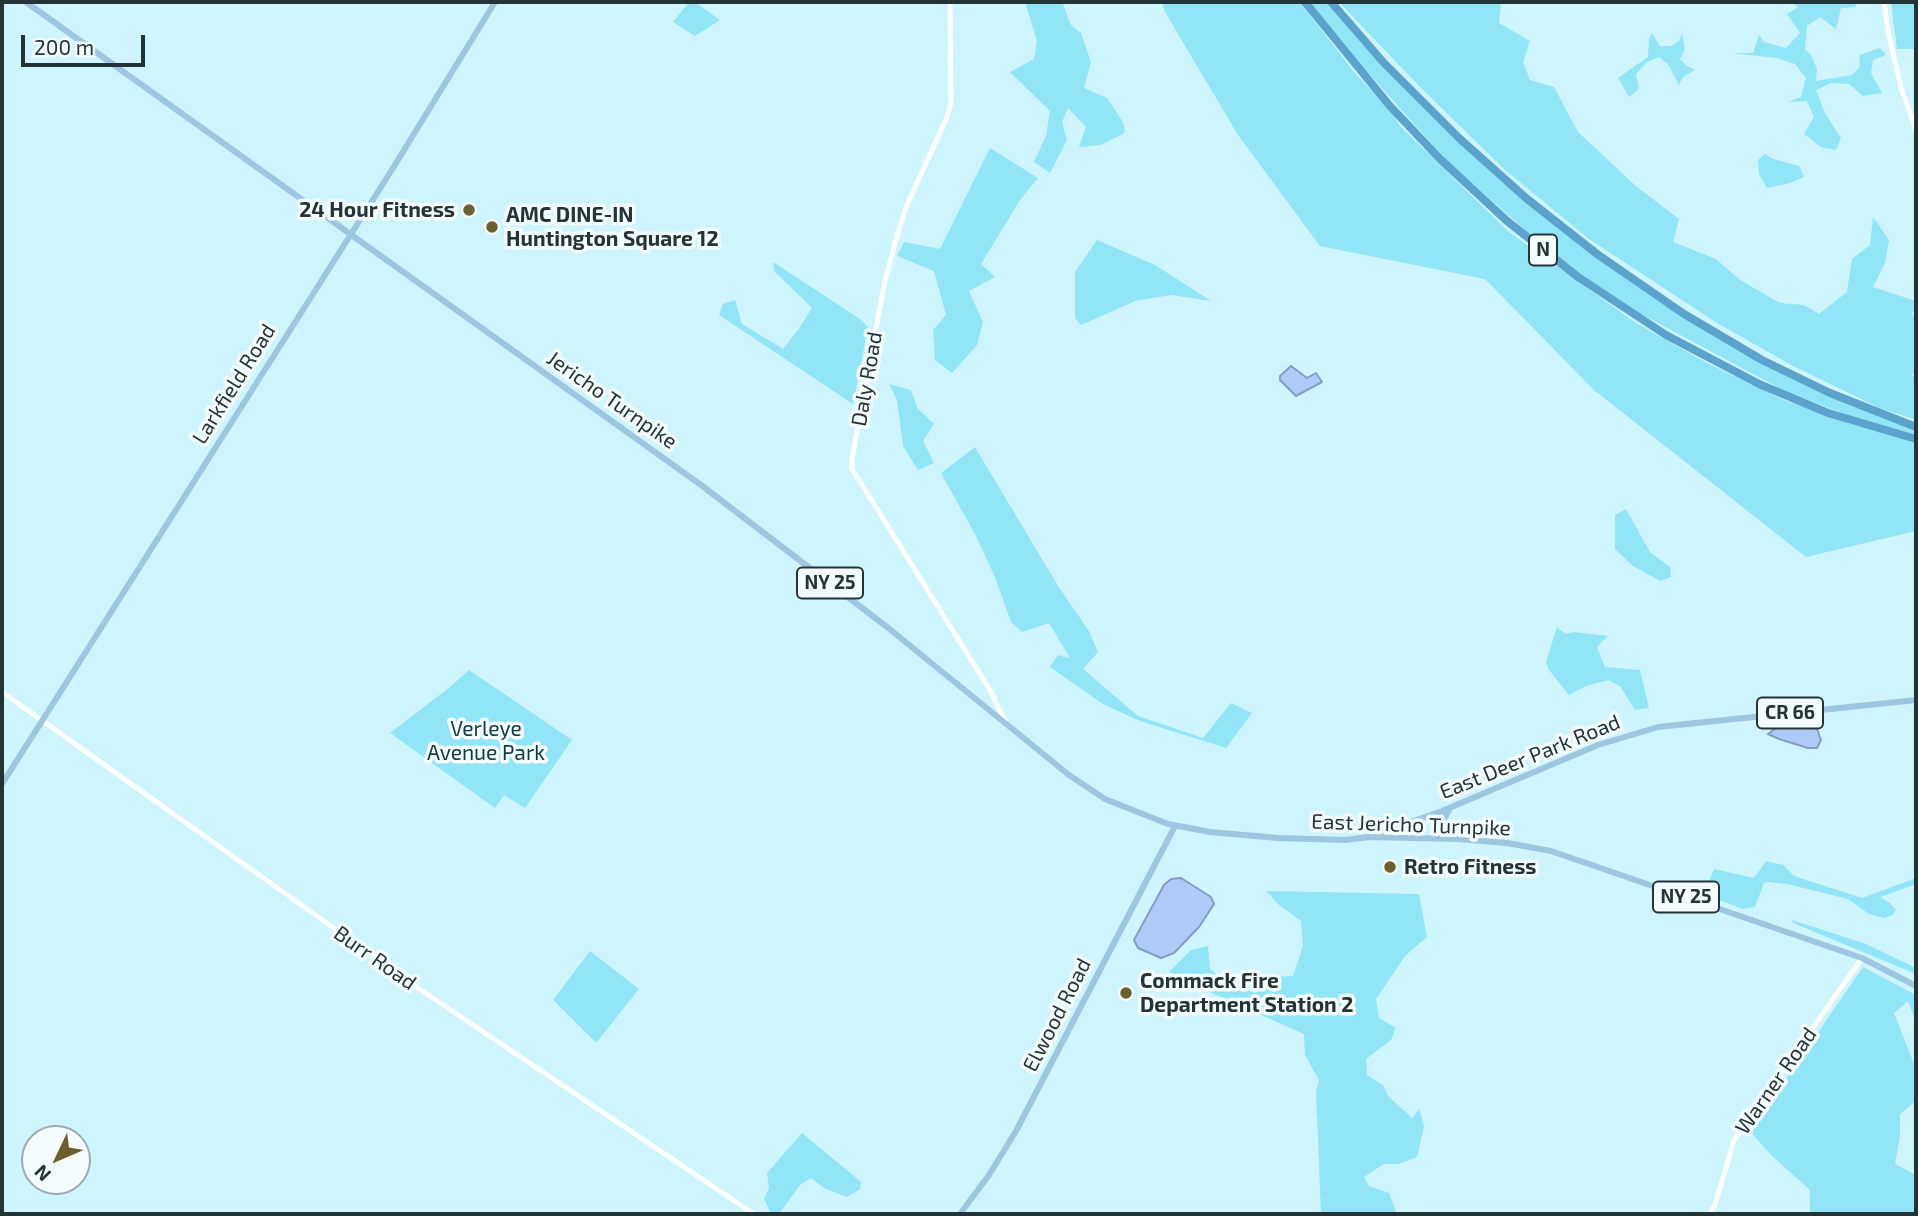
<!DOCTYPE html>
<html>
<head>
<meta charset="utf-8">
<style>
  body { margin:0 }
  #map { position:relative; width:1918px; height:1216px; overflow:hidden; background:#cef4fd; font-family:"Exo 2",sans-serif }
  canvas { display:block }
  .frame { position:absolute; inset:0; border:4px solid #243336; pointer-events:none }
  .north { position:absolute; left:21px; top:1125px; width:70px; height:70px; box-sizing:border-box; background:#f4fbfd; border:2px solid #a1abad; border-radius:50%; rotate:226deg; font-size:19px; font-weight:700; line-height:28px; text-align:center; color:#243336 }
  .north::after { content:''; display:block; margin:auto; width:24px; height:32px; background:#6d5f2c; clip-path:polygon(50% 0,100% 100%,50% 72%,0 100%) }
  .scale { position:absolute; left:21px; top:35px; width:124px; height:32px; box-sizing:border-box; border:4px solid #243336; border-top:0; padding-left:9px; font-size:21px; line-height:24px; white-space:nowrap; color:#243336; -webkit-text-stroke:5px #f4fbfd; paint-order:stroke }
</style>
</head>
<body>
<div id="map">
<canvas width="1918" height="1216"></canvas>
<div class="frame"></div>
<div class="north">N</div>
<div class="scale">200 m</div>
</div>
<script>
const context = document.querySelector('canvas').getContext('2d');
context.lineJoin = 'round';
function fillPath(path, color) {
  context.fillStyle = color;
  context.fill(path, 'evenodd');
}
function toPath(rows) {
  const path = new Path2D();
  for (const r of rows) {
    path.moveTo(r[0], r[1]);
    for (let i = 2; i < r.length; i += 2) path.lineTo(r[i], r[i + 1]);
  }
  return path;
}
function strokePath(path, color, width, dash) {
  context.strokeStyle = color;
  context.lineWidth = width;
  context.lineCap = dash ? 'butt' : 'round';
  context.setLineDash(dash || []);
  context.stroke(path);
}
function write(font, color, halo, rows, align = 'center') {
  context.font = font + ' "Exo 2",sans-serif';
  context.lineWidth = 7;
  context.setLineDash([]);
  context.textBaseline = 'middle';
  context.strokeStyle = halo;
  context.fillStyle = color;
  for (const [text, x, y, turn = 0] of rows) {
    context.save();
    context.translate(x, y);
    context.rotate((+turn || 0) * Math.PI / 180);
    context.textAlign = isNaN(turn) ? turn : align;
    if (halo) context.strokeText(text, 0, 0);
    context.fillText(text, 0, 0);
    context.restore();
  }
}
fillPath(toPath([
  [689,2,695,2,720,20,695,36,673,22],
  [1025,2,1062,2,1071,25,1081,33,1091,62,1084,88,1107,98,1123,122,1125,131,1123,134,1100,145,1079,147,1086,127,1068,108,1062,122,1067,140,1050,173,1034,162,1046,136,1050,111,1010,72,1034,59,1037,41],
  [1162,2,1300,2,1354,72,1393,114,1400,126,1509,232,1636,323,1707,363,1786,401,1916,443,1916,531,1806,557,1594,390,1485,279,1320,246,1238,135,1165,12],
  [1310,2,1329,2,1500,178,1695,324,1916,430,1916,435,1865,422,1785,391,1630,308,1581,275,1540,243,1447,161,1348,50],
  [1339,2,1501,2,1499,23,1530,41,1523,62,1530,80,1554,87,1578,132,1637,187,1679,219,1673,242,1716,259,1740,280,1780,303,1804,305,1819,314,1847,292,1852,259,1870,245,1873,217,1889,240,1885,263,1873,287,1916,301,1916,308,1912,313,1916,320,1916,372,1912,375,1916,378,1916,420,1880,408,1793,366,1717,323,1589,239,1504,169,1420,87],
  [1791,2,1855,2,1856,7,1841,8,1836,29,1820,17,1807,26,1805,50,1811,55,1817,69,1816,81,1852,75,1859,68,1860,55,1880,48,1886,55,1873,60,1871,73,1882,93,1863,96,1849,84,1831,83,1816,90,1825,113,1841,138,1836,150,1821,147,1804,134,1814,117,1807,101,1788,102,1801,97,1806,78,1795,64,1777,58,1732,53,1753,53,1759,35,1764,42,1786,48,1800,33,1787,14,1798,7],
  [1891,2,1916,2,1916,49,1897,49],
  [1652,33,1660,46,1671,46,1679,41,1682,34,1685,49,1680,59,1687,66,1695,70,1683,77,1679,85,1668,64,1659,57,1647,62,1636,74,1639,89,1629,97,1618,78,1648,57,1649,38],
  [990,148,1038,178,1020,200,981,264,995,277,969,291,983,322,977,345,952,373,935,360,933,330,946,315,934,271,897,256,904,242,940,249],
  [1765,154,1773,159,1799,166,1804,177,1790,183,1767,188,1759,174,1758,160],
  [1097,240,1155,265,1211,301,1171,295,1135,301,1081,325,1075,318,1075,272],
  [773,262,860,319,868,327,853,404,719,315,723,304,735,300,742,324,783,349,798,330,812,308,774,271],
  [889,384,911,390,918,409,934,424,923,441,934,463,918,470,903,446,897,400],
  [975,447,1058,586,1089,631,1098,652,1083,669,1138,716,1203,738,1231,703,1252,713,1226,748,1140,721,1103,704,1050,667,1058,655,1070,658,1049,623,1022,632,1011,622,995,577,976,536,941,473],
  [1626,509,1650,552,1670,567,1671,577,1660,581,1633,566,1615,549,1615,515],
  [1557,627,1565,634,1574,632,1608,636,1597,647,1605,667,1640,670,1649,708,1635,710,1620,686,1608,680,1586,686,1569,695,1549,670,1546,662],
  [469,670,572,740,525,808,504,795,495,808,390,733,450,687],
  [1766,861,1783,865,1794,876,1862,898,1916,878,1916,884,1880,897,1890,903,1896,910,1893,915,1884,918,1869,914,1848,899,1787,884,1768,882,1764,883,1755,907,1743,909,1704,894,1714,869,1754,878],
  [1266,891,1419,894,1427,937,1405,956,1376,999,1379,1018,1396,1028,1391,1040,1366,1059,1367,1075,1383,1085,1388,1096,1412,1118,1419,1109,1424,1126,1417,1157,1398,1164,1384,1164,1364,1177,1369,1186,1389,1193,1397,1214,1321,1214,1316,1091,1319,1080,1305,1055,1304,1034,1189,983,1169,972,1191,950,1208,946,1210,969,1230,985,1256,993,1273,977,1293,976,1303,946,1301,921,1279,905],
  [1792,920,1866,944,1916,968,1916,974,1793,923],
  [590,951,639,989,596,1043,553,1000],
  [1863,967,1916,995,1916,1022,1908,1001,1894,1013,1916,1069,1916,1101,1900,1114,1900,1136,1895,1164,1916,1175,1916,1214,1810,1214,1810,1190,1770,1154,1750,1131,1751,1122,1757,1121],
  [802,1133,861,1182,860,1189,847,1197,824,1188,811,1178,800,1185,779,1214,771,1214,764,1199,769,1188,767,1173]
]), '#91e5f7');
const water = toPath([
  [1291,366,1307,378,1316,373,1322,382,1296,396,1280,380,1280,376,1291,366],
  [1813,726,1817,729,1821,740,1817,748,1808,748,1779,739,1768,734,1776,728,1813,726],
  [1181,878,1211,897,1214,904,1199,927,1174,953,1161,958,1138,948,1134,940,1164,885,1171,879,1181,878]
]);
fillPath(water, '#aecaf9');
strokePath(water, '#859dbe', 2);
strokePath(toPath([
  [950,2,951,103,947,117,906,207,895,243,884,285,852,459,852,469,859,480,990,690,1007,725],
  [1884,2,1889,36,1901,87,1916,130],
  [2,692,418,988,754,1214],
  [1709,1214,1715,1205,1734,1140,1862,958]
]), '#fff', 5);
strokePath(toPath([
  [26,2,701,485,887,627,1069,775,1105,799,1168,824,1210,832,1278,838,1345,840,1369,837,1457,839,1507,843,1551,851,1862,958,1916,986],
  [2,784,393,168,495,2],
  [1449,810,1441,825,1442,829,1452,839],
  [1374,835,1442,811,1598,745,1658,727,1916,700],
  [960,1214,989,1175,1016,1131,1175,826]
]), '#9dc7e0', 6);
strokePath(toPath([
  [1305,2,1389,105,1440,159,1507,221,1578,277,1666,335,1759,384,1828,413,1916,439],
  [1331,2,1384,63,1459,138,1526,198,1597,254,1684,314,1762,360,1830,393,1916,427]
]), '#5ba2cc', 8);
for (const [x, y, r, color] of [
  [469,210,7,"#6d5f2c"],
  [492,227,7,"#6d5f2c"],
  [1390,867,7,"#6d5f2c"],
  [1126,993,7,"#6d5f2c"]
]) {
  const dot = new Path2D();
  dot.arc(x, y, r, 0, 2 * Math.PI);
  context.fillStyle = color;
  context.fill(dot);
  strokePath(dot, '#f4fbfd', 2.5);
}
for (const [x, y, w] of [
  [1543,250,28],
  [830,583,66],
  [1790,713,66],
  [1686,897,66]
]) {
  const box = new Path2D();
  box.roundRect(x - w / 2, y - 15.5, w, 31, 5);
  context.fillStyle = '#f4fbfd';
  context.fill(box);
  strokePath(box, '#243336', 2);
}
write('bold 19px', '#243336', null, [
  ["N",1543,250],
  ["NY 25",830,583],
  ["CR 66",1790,713],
  ["NY 25",1686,897]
]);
write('bold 21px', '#243336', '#f4fbfd', [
  ["24 Hour Fitness",455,210,"right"],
  ["AMC DINE-IN",506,215],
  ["Huntington Square 12",506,239],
  ["Retro Fitness",1404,867],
  ["Commack Fire",1140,981],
  ["Department Station 2",1140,1005]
], 'left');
write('21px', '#243336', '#f4fbfd', [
  ["Daly Road",867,379,-80],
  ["Larkfield Road",234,384,-58],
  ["Jericho Turnpike",612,400,35],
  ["East Deer Park Road",1530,757,-22],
  ["East Jericho Turnpike",1411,825,2],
  ["Burr Road",375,958,35],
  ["Elwood Road",1057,1015,-63],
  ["Warner Road",1776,1081,-55]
]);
write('21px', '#0f3a43', '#f4fbfd', [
  ["Verleye",486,729],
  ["Avenue Park",486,753]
]);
</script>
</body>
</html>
